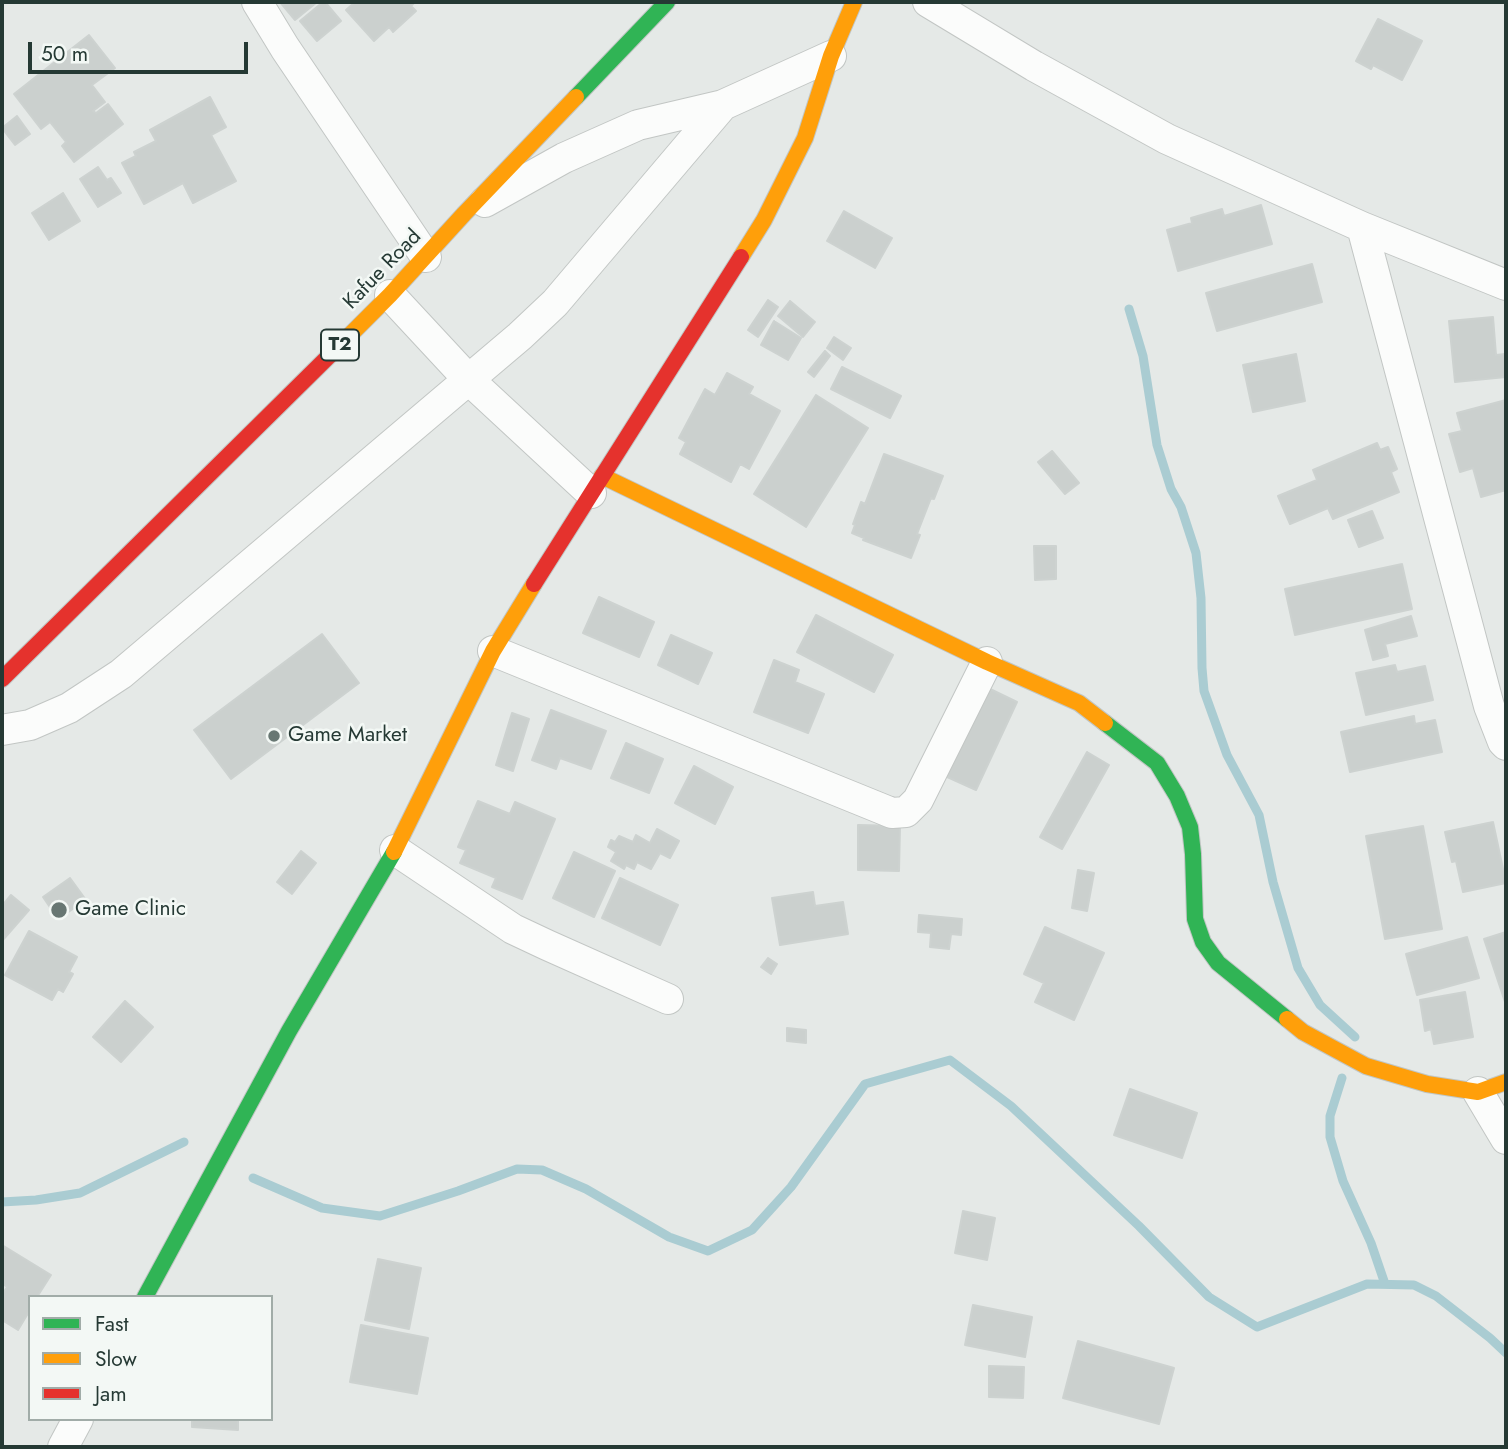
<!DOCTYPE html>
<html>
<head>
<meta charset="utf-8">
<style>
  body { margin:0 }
  #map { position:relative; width:1508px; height:1449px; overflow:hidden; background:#e5e9e7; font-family:Jost,sans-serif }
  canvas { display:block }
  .frame { position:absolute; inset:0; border:4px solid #253934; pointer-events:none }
  .legend { position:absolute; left:28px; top:1295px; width:245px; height:126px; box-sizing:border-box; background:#f3f8f5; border:2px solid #a1aca8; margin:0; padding:9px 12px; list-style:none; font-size:21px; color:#253934 }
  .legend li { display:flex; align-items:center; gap:14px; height:35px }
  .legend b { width:35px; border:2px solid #a1aca8 }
  .scale { position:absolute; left:28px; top:42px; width:220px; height:32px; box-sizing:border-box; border:4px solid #253934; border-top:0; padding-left:9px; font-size:21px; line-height:24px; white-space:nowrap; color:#253934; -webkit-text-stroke:5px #f3f8f5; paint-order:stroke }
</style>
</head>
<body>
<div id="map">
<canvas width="1508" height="1449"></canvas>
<div class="frame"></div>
<ul class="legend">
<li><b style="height:9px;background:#30b455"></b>Fast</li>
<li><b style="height:9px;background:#ff9f0a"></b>Slow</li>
<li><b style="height:9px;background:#e5322d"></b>Jam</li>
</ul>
<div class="scale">50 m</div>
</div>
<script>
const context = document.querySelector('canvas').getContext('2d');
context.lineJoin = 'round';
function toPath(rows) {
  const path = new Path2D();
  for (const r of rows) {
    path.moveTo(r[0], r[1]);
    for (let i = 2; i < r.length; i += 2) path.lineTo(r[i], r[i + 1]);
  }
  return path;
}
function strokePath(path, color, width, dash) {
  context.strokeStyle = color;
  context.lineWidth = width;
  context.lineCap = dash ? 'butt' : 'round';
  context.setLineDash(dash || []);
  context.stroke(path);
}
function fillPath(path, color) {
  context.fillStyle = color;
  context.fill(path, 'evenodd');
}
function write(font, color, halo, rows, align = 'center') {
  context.font = font + ' Jost,sans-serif';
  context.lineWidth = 5;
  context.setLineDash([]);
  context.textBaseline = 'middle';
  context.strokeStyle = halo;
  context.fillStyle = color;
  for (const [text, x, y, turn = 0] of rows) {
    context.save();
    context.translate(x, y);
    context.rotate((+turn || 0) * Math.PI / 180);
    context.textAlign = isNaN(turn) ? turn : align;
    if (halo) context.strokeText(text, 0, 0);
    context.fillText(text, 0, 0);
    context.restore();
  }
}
strokePath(toPath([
  [1129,309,1143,356,1157,445,1171,489,1181,507,1196,553,1201,598,1202,668,1204,691,1227,755,1259,815,1273,882,1298,968,1320,1005,1355,1037],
  [1342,1078,1330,1116,1330,1137,1343,1181,1371,1243,1385,1284],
  [253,1178,322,1208,380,1216,458,1191,517,1169,542,1170,586,1189,669,1237,708,1251,752,1230,791,1187,865,1084,950,1060,1011,1106,1139,1226,1209,1297,1257,1327,1367,1284,1414,1285,1436,1296,1490,1338,1506,1353],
  [2,1202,36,1200,80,1193,184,1142]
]), '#aaccd2', 9);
const building = toPath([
  [280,2,317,2,295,20,280,2],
  [323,2,325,2,341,21,317,41,300,21,323,2],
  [355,2,415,2,411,6,416,11,393,32,389,27,374,41,346,10,355,2],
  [1378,19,1422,41,1402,80,1373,65,1371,69,1356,61,1378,19],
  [89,35,115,68,92,85,105,102,93,111,96,113,108,104,123,124,74,162,62,146,66,142,50,122,41,129,14,94,89,35],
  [210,97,226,127,211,135,236,181,193,203,183,183,144,204,122,163,136,156,134,152,156,141,150,130,210,97],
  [17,116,30,134,15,145,2,128,17,116],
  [98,167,107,180,111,178,121,193,98,207,80,179,98,167],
  [63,193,80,221,49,240,32,213,63,193],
  [1261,205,1272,244,1178,271,1167,230,1192,223,1191,218,1222,209,1224,216,1261,205],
  [844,211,892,238,875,268,827,241,844,211],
  [1312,264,1322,302,1217,331,1206,293,1312,264],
  [768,300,778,307,758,337,748,330,768,300],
  [790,301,815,322,803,337,778,316,790,301],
  [1493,317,1496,355,1505,354,1506,377,1455,382,1449,321,1493,317],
  [774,321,801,338,788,360,761,345,774,321],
  [834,337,851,348,843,360,827,348,834,337],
  [825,351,830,356,814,377,808,372,825,351],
  [1296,354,1305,401,1253,412,1243,365,1296,354],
  [842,367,901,396,890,418,831,389,842,367],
  [727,373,753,387,749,394,780,411,749,469,740,464,731,482,680,454,686,442,679,438,705,389,715,395,727,373],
  [816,395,868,428,806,527,754,494,816,395],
  [1506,400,1506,490,1481,497,1473,468,1460,472,1449,434,1462,431,1457,413,1506,400],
  [1377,443,1380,450,1388,447,1397,469,1391,472,1399,492,1333,519,1328,508,1290,524,1278,496,1317,480,1313,470,1377,443],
  [1052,451,1079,483,1065,494,1038,462,1052,451],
  [884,454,943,476,934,499,931,498,917,534,920,535,911,558,863,540,864,538,852,533,855,525,853,524,861,502,865,504,884,454],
  [1372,511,1383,538,1359,547,1348,520,1372,511],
  [1034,546,1056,546,1056,579,1035,580,1034,546],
  [1402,564,1412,609,1295,635,1285,589,1402,564],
  [599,597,654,622,639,657,583,633,599,597],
  [816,615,893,655,874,692,797,652,816,615],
  [1411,616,1417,636,1385,644,1388,656,1373,660,1365,630,1411,616],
  [322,634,359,683,231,779,194,730,322,634],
  [671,635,712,653,698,684,658,665,671,635],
  [774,660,799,670,795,682,824,694,808,733,754,712,774,660],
  [1395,665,1397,672,1425,666,1433,700,1366,715,1356,673,1395,665],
  [986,687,1017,702,976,790,945,776,986,687],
  [551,710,606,731,591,769,560,758,556,769,532,760,551,710],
  [512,713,529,719,513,771,496,765,512,713],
  [1414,716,1415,724,1435,720,1442,752,1350,772,1341,732,1414,716],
  [626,743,663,759,649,793,611,778,626,743],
  [1087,752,1109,765,1062,849,1040,837,1087,752],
  [694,766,733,787,715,824,675,803,694,766],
  [478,801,510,814,515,802,555,819,522,899,492,887,496,878,460,863,466,850,458,847,478,801],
  [1493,822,1506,883,1463,892,1456,861,1452,862,1445,832,1493,822],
  [858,825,900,826,899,871,858,870,858,825],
  [1423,826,1442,929,1385,939,1366,836,1423,826],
  [657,829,679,841,670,858,660,853,651,869,637,862,634,869,626,865,624,869,611,861,616,852,608,847,611,840,615,842,619,836,633,842,636,835,650,843,657,829],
  [301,851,316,863,292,894,277,882,301,851],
  [574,852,615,871,594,917,553,898,574,852],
  [1078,870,1094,873,1087,911,1072,908,1078,870],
  [70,878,86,900,58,919,43,897,70,878],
  [620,878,678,905,660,945,602,918,620,878],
  [813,892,815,906,843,902,848,934,780,945,772,898,813,892],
  [11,895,29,910,2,941,2,906,11,895],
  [919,915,962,919,961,935,951,934,949,949,930,947,931,933,918,932,919,915],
  [1045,927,1104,953,1074,1020,1035,1002,1044,983,1024,974,1045,927],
  [29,931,77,957,69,972,73,974,63,992,58,989,52,1000,5,975,29,931],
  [1506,932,1506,1005,1484,939,1506,932],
  [1467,937,1479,978,1417,995,1406,954,1467,937],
  [768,958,777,964,771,974,761,967,768,958],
  [1465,992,1473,1037,1434,1044,1431,1029,1425,1031,1420,1000,1465,992],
  [125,1001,153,1027,121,1062,93,1037,125,1001],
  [787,1028,806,1030,806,1043,787,1041,787,1028],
  [1130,1089,1197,1113,1182,1158,1114,1135,1130,1089],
  [963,1211,995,1218,987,1260,955,1253,963,1211],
  [2,1245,51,1275,37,1297,30,1297,30,1310,18,1330,2,1320,2,1295,7,1287,2,1283,2,1245],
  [378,1259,421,1268,409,1329,365,1320,378,1259],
  [973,1305,1032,1317,1025,1357,965,1345,973,1305],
  [361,1325,428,1338,417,1394,350,1382,361,1325],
  [1078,1341,1174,1368,1159,1424,1063,1398,1078,1341],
  [989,1366,1024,1367,1023,1398,989,1397,989,1366],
  [192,1419,238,1419,238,1430,192,1427,192,1419]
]);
fillPath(building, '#cbd0ce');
strokePath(building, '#cdd2d0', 2);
const street = toPath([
  [257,2,285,48,426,257],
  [928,2,1034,66,1167,139,1362,227,1506,285],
  [485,202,564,158,638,125,723,105,831,56],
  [1362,227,1489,706,1503,742,1506,745],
  [390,295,468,379,591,493],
  [493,651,892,813,906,812,918,800,987,662],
  [2,730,30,725,69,708,121,674,520,336,555,303,723,105],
  [395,850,513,929,547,945,668,999],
  [1478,1092,1506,1139],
  [63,1447,78,1419]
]);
const fast = toPath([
  [576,97,667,2],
  [1105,723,1157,763,1177,796,1190,827,1193,854,1195,919,1203,942,1218,963,1287,1019],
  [145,1297,289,1031,394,852]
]);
const slow = toPath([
  [741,257,764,220,805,138,831,56,854,2],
  [330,355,390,295,464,214,576,97],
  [602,476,987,662,1079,703,1105,723],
  [394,852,493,651,534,584],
  [1287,1019,1303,1032,1366,1066,1427,1084,1478,1092,1506,1082]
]);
const jam = toPath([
  [534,584,741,257],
  [2,679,330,355]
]);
strokePath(street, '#c2c6c4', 32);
strokePath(fast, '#c1c6c4', 18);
strokePath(slow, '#c1c6c4', 18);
strokePath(jam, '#c1c6c4', 18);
strokePath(street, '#fbfcfb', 30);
strokePath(fast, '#30b455', 16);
strokePath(slow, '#ff9f0a', 16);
strokePath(jam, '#e5322d', 16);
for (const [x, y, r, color] of [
  [274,736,7,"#687773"],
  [59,910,9,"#687773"]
]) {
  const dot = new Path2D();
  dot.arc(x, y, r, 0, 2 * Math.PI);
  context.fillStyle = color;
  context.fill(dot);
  strokePath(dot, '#f3f8f5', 2.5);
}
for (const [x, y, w] of [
  [340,345,38]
]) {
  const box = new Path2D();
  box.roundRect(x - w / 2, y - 15.5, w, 31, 5);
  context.fillStyle = '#f3f8f5';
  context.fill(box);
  strokePath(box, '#253934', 2);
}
write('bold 19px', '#253934', null, [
  ["T2",340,345]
]);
write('21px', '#253934', '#f3f8f5', [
  ["Kafue Road",383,270,-46]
]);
write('21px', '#253934', '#f3f8f5', [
  ["Game Market",288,736],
  ["Game Clinic",75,910]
], 'left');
</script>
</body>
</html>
